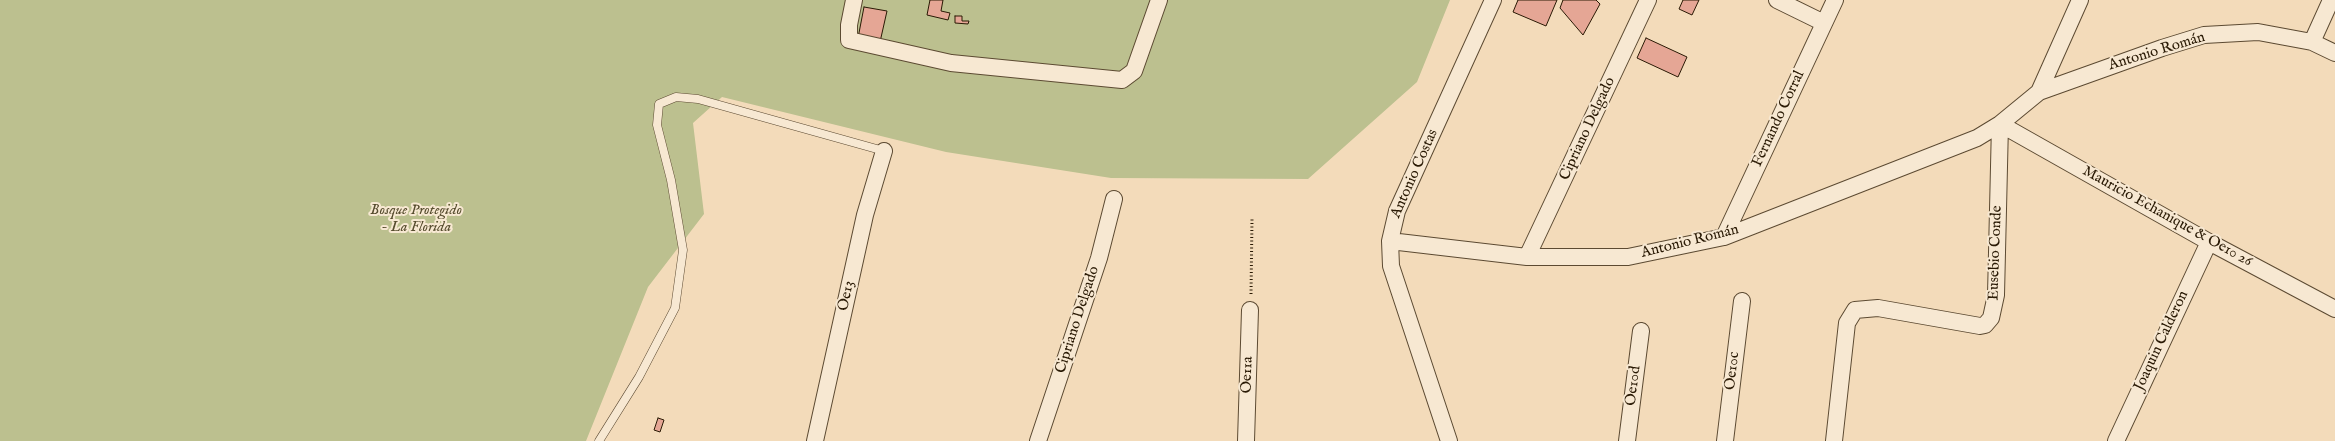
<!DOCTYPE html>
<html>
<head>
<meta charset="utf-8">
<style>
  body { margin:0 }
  canvas { display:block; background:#f3dbba }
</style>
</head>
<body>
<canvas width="2335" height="441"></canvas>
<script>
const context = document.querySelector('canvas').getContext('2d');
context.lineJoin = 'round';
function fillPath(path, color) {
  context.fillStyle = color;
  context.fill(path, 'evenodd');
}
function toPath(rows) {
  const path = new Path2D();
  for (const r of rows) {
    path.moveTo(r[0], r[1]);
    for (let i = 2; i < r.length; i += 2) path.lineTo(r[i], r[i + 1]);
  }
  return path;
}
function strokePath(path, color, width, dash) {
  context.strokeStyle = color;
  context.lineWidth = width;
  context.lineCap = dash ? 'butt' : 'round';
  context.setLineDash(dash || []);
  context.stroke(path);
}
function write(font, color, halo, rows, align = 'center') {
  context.font = font + ' "IM FELL English",serif';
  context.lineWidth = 4;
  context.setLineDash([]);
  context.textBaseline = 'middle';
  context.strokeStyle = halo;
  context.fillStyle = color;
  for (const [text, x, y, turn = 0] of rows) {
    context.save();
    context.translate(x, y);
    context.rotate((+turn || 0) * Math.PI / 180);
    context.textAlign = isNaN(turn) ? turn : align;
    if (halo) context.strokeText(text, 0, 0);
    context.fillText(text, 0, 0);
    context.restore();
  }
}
fillPath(toPath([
  [0,0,1450,0,1417,82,1308,179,1111,178,946,152,722,97,693,123,704,214,648,287,586,441,0,441]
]), '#bcc08f');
const building = toPath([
  [930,0,943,0,941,11,950,13,948,20,927,15,930,0],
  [1518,0,1557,0,1546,26,1513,12,1518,0],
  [1563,0,1596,0,1600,4,1583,35,1560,8,1563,0],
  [1683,0,1699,0,1692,15,1679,9,1683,0],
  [864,7,887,11,880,42,858,38,864,7],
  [955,16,962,16,962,21,969,21,968,24,955,23,955,16],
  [1646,38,1687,57,1678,77,1637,58,1646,38],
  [658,418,664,420,660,432,654,430,658,418]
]);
fillPath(building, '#e5a695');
strokePath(building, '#2a1a05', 1);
const lane = toPath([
  [599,441,639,377,675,308,683,250,671,180,657,125,659,104,676,97,698,99,884,151]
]);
const street = toPath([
  [854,0,849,25,849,40,951,63,1122,80,1134,71,1159,0],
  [1777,0,1824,23],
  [2312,42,2331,0],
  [2039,92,2162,48,2204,35,2258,32,2312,42,2335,53],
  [2000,124,2209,242,2335,309],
  [1724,237,1835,0],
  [1390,241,1527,257,1628,257,1724,237,1977,138,2000,124,2039,92,2080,0],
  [1527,257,1648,0],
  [815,441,865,215,884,151],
  [1038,441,1099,258,1114,199],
  [1246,441,1250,310],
  [1449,441,1391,266,1390,241,1397,211,1493,0],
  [1627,441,1641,331],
  [1725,441,1742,301],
  [1834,441,1847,323,1855,310,1878,308,1980,326,1985,325,1991,318,1996,295,2000,124],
  [2116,441,2209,242]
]);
strokePath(lane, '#5c4a32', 9);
strokePath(street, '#5c4a32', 18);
strokePath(toPath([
  [1251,294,1252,219]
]), '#2a1a05', 3, [1, 2.5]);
strokePath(lane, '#f7e8d2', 8);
strokePath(street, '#f7e8d2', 16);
write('15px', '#2a1a05', '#f7e8d2', [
  ["Antonio Román",2157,52,-17],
  ["Fernando Corral",1779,119,-65],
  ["Cipriano Delgado",1588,129,-65],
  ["Antonio Costas",1415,174,-66],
  ["Mauricio Echanique & Oe10 26",2167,217,29],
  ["Antonio Román",1690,242,-14],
  ["Eusebio Conde",1996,253,-88],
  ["Oe13",847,296,-78],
  ["Cipriano Delgado",1078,320,-72],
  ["Joaquin Calderon",2162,341,-65],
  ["Oe10c",1733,371,-83],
  ["Oe11a",1248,375,-88],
  ["Oe10d",1634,386,-83]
]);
write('italic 15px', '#564c2e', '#f7e8d2', [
  ["Bosque Protegido",416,211],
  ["- La Florida",416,228]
]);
</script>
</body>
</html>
